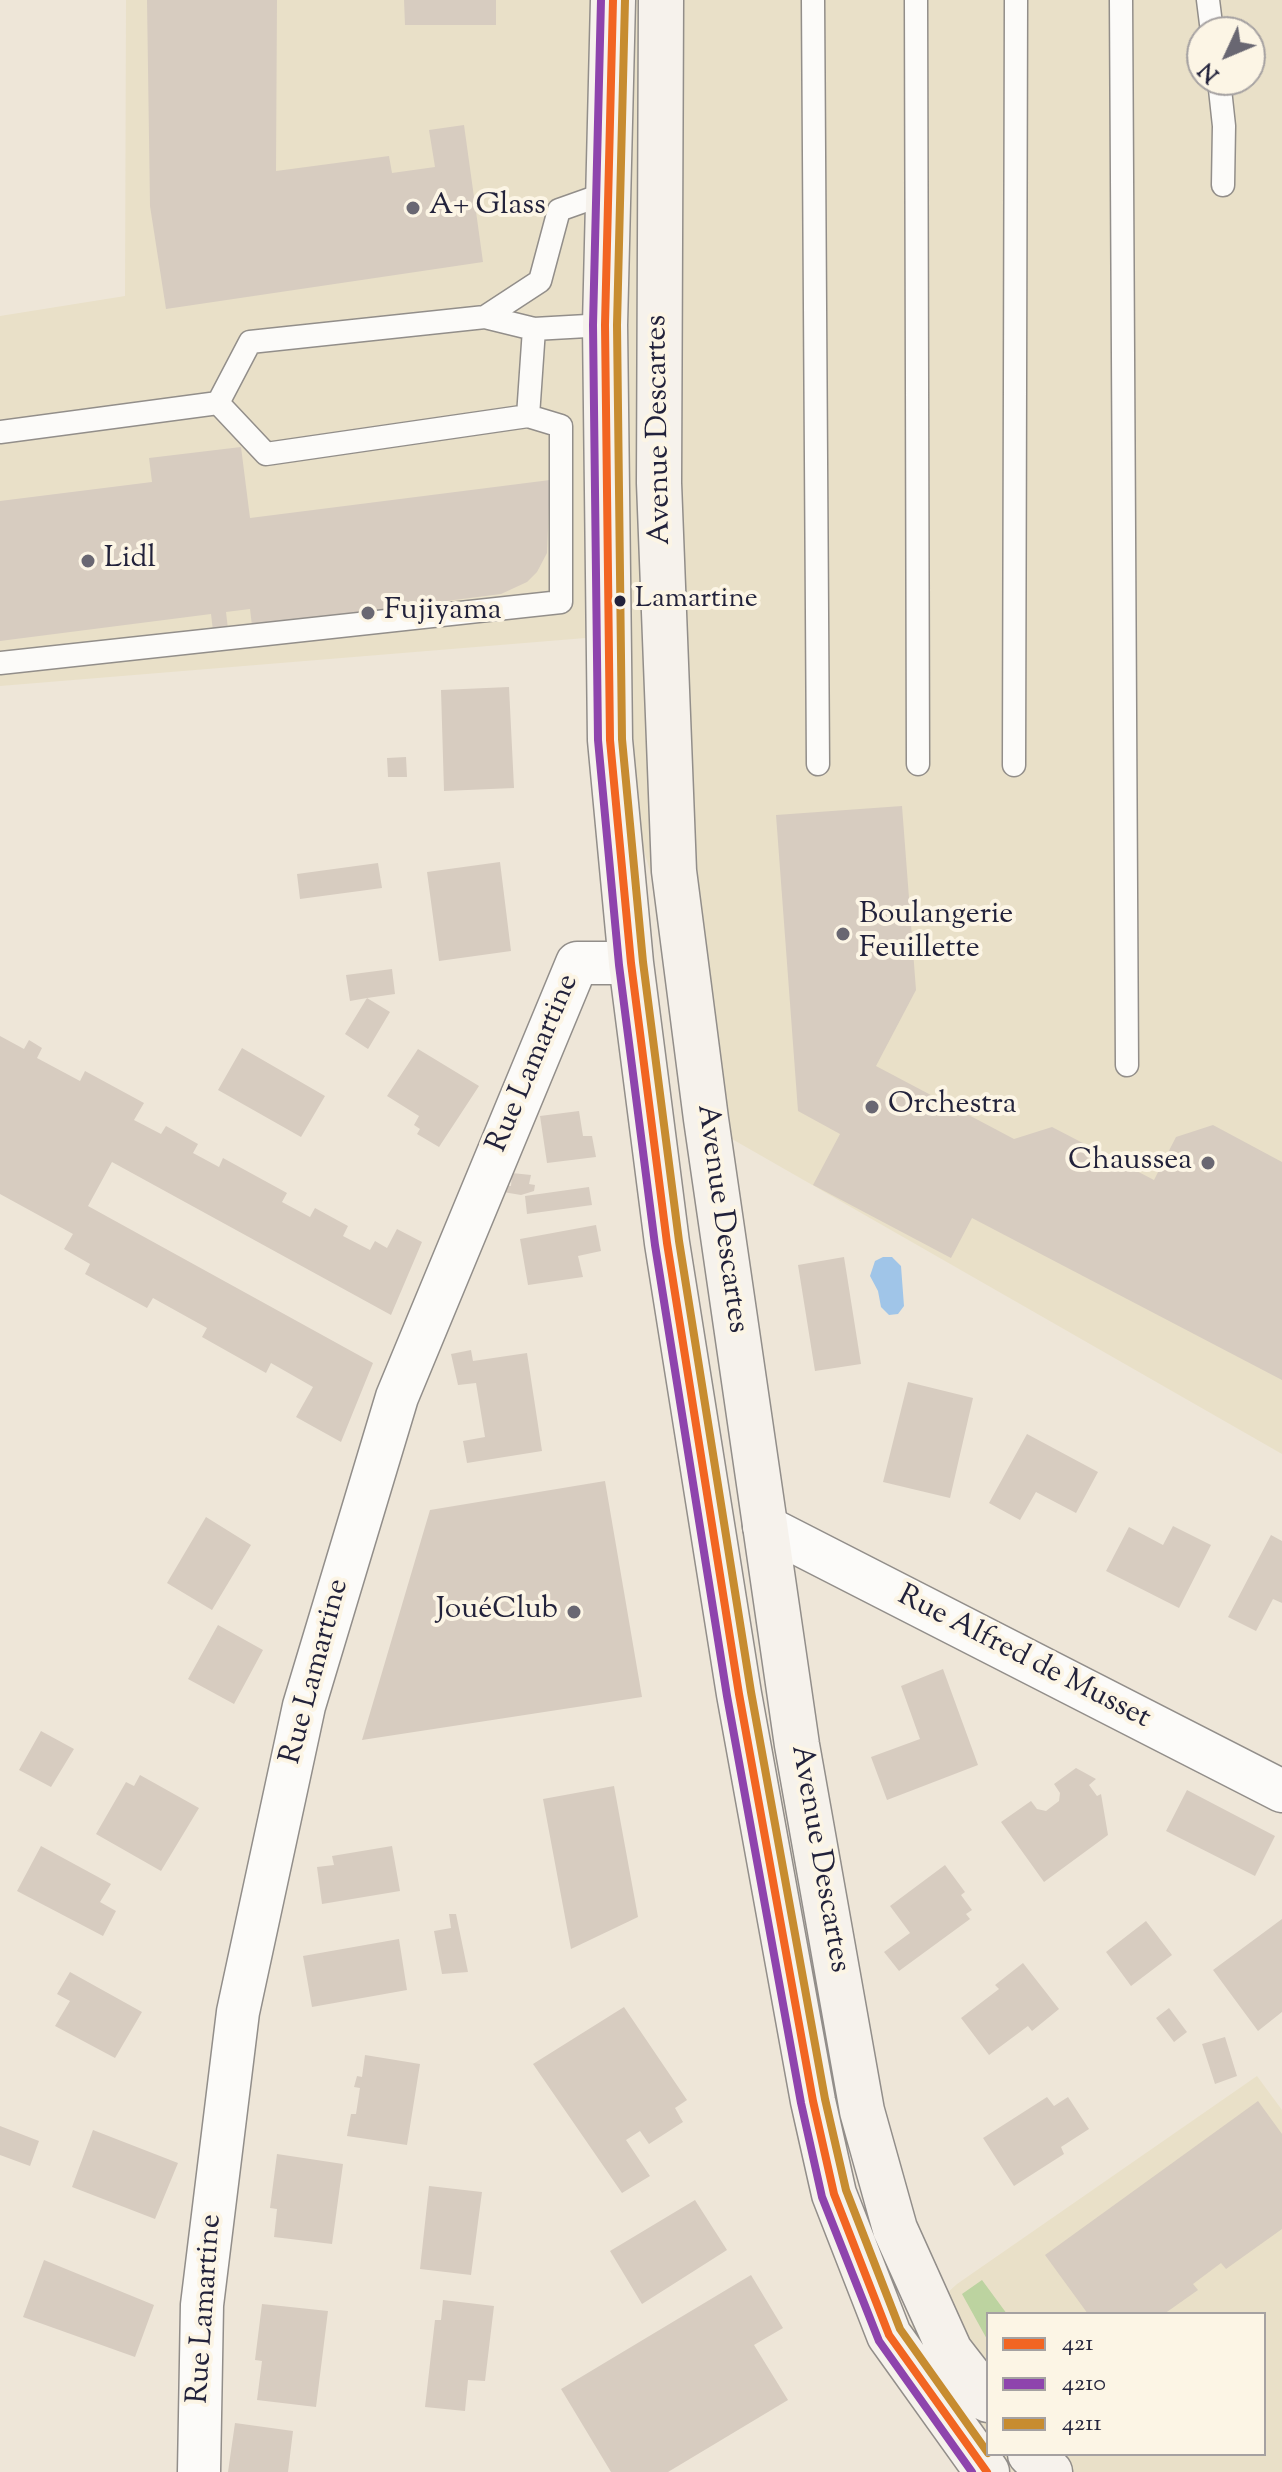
<!DOCTYPE html>
<html>
<head>
<meta charset="utf-8">
<style>
  body { margin:0 }
  #map { position:relative; width:1282px; height:2472px; overflow:hidden; background:#eee6d8; font-family:"Sorts Mill Goudy",serif }
  canvas { display:block }
  .legend { position:absolute; left:986px; top:2312px; width:280px; height:144px; box-sizing:border-box; background:#fcf5e5; border:2px solid #a5a1a1; margin:0; padding:10px 14px; list-style:none; font-size:24px; color:#22223b }
  .legend li { display:flex; align-items:center; gap:16px; height:40px }
  .legend b { width:40px; border:2px solid #a5a1a1 }
  .north { position:absolute; left:1186px; top:16px; width:80px; height:80px; box-sizing:border-box; background:#fcf5e5; border:2px solid #a5a1a1; border-radius:50%; rotate:226deg; font-size:22px; font-weight:700; line-height:32px; text-align:center; color:#22223b }
  .north::after { content:''; display:block; margin:auto; width:28px; height:36px; background:#696772; clip-path:polygon(50% 0,100% 100%,50% 72%,0 100%) }
</style>
</head>
<body>
<div id="map">
<canvas width="1282" height="2472"></canvas>
<ul class="legend">
<li><b style="height:10px;background:#f26522"></b>421</li>
<li><b style="height:10px;background:#8e44ad"></b>4210</li>
<li><b style="height:10px;background:#c78c30"></b>4211</li>
</ul>
<div class="north">N</div>
</div>
<script>
const context = document.querySelector('canvas').getContext('2d');
context.lineJoin = 'round';
function fillPath(path, color) {
  context.fillStyle = color;
  context.fill(path, 'evenodd');
}
function toPath(rows) {
  const path = new Path2D();
  for (const r of rows) {
    path.moveTo(r[0], r[1]);
    for (let i = 2; i < r.length; i += 2) path.lineTo(r[i], r[i + 1]);
  }
  return path;
}
function strokePath(path, color, width, dash) {
  context.strokeStyle = color;
  context.lineWidth = width;
  context.lineCap = dash ? 'butt' : 'round';
  context.setLineDash(dash || []);
  context.stroke(path);
}
function write(font, color, halo, rows, align = 'center') {
  context.font = font + ' "Sorts Mill Goudy",serif';
  context.lineWidth = 8;
  context.setLineDash([]);
  context.textBaseline = 'middle';
  context.strokeStyle = halo;
  context.fillStyle = color;
  for (const [text, x, y, turn = 0] of rows) {
    context.save();
    context.translate(x, y);
    context.rotate((+turn || 0) * Math.PI / 180);
    context.textAlign = isNaN(turn) ? turn : align;
    if (halo) context.strokeText(text, 0, 0);
    context.fillText(text, 0, 0);
    context.restore();
  }
}
fillPath(toPath([
  [126,0,1282,0,1282,1454,732,1139,610,740,610,636,0,686,0,316,125,296],
  [1202,32,1250,32,1250,80,1202,80],
  [1257,2076,1282,2110,1282,2472,1002,2472,975,2445,909,2328,957,2284],
  [988,2314,1264,2314,1264,2454,988,2454]
]), '#e9e0c8');
fillPath(toPath([
  [982,2280,1007,2314,988,2314,988,2341,962,2294]
]), '#bcd3a0');
fillPath(toPath([
  [892,1257,901,1266,904,1306,898,1314,889,1315,881,1307,878,1291,870,1276,875,1261,883,1257]
]), '#a0c5e8');
fillPath(toPath([
  [147,0,277,0,276,171,389,156,392,173,435,167,429,130,464,125,483,262,166,309,150,206],
  [404,0,496,0,496,25,405,25],
  [241,447,250,518,550,480,547,553,537,572,527,582,501,594,252,626,250,609,226,612,228,629,213,631,211,614,0,641,0,501,152,482,149,458],
  [509,687,514,788,444,791,441,690],
  [406,757,407,777,388,777,387,758],
  [902,806,916,990,876,1066,1014,1139,1052,1127,1154,1180,1176,1137,1213,1125,1282,1162,1282,1380,972,1218,951,1258,813,1185,840,1134,798,1111,776,815],
  [500,862,511,951,439,961,427,872],
  [378,863,382,888,300,899,297,874],
  [392,969,395,994,367,998,390,1012,368,1049,345,1034,367,998,350,1001,346,975],
  [0,1036,24,1049,29,1040,42,1048,37,1058,80,1081,85,1071,144,1103,134,1120,161,1134,166,1126,198,1144,193,1153,219,1167,223,1158,287,1193,282,1202,310,1217,315,1208,348,1226,343,1236,370,1250,375,1241,387,1248,397,1229,422,1242,391,1315,112,1162,88,1206,373,1363,341,1442,296,1417,313,1387,271,1363,266,1373,202,1337,207,1328,153,1298,147,1308,85,1274,90,1264,64,1249,73,1234,0,1194],
  [242,1048,325,1096,301,1137,218,1090],
  [418,1049,479,1086,439,1147,417,1134,420,1129,414,1125,419,1116,387,1096],
  [579,1111,583,1136,592,1136,596,1157,547,1163,540,1116],
  [512,1173,531,1175,529,1184,535,1185,534,1191,521,1195,503,1192,505,1185,511,1186],
  [589,1187,592,1205,527,1214,525,1196],
  [596,1225,601,1251,578,1256,583,1277,528,1285,520,1239],
  [844,1257,861,1364,815,1371,798,1265],
  [471,1350,473,1361,527,1353,542,1451,467,1463,463,1441,485,1437,476,1383,458,1385,451,1354],
  [908,1382,973,1398,950,1498,883,1482],
  [1027,1434,1098,1472,1076,1513,1036,1492,1020,1520,989,1503],
  [605,1481,642,1697,362,1740,430,1510],
  [206,1517,251,1545,212,1610,167,1583],
  [1173,1526,1211,1545,1179,1608,1106,1571,1129,1527,1163,1545],
  [1271,1535,1282,1541,1282,1603,1273,1599,1256,1631,1228,1617],
  [218,1625,263,1650,234,1704,188,1679],
  [943,1669,978,1765,887,1800,871,1757,920,1739,901,1686],
  [41,1731,74,1749,51,1787,19,1770],
  [1076,1768,1096,1779,1089,1785,1097,1796,1101,1794,1108,1835,1044,1882,1001,1822,1031,1801,1037,1809,1046,1811,1059,1801,1060,1793,1054,1784],
  [140,1775,199,1808,161,1871,96,1834,126,1782,134,1786],
  [614,1786,638,1917,571,1949,543,1799],
  [1187,1790,1275,1836,1255,1876,1166,1831],
  [41,1846,111,1884,100,1902,116,1911,103,1936,17,1891],
  [392,1846,400,1891,322,1904,317,1867,334,1865,332,1856],
  [945,1865,965,1892,961,1895,972,1910,966,1914,970,1919,899,1971,884,1952,910,1933,890,1906],
  [449,1914,456,1914,468,1972,442,1974,434,1931,451,1928],
  [1282,1919,1282,2012,1258,2031,1213,1970],
  [1146,1921,1172,1955,1131,1986,1106,1952],
  [399,1939,407,1990,312,2007,303,1956],
  [1023,1963,1059,2009,1032,2031,1028,2026,989,2055,961,2018,999,1989,995,1985],
  [70,1972,142,2012,115,2058,55,2026,70,2001,57,1994],
  [624,2007,687,2100,675,2108,683,2122,649,2144,640,2131,626,2140,650,2176,622,2193,533,2064],
  [1169,2008,1187,2032,1174,2042,1156,2018],
  [1225,2037,1237,2076,1215,2084,1202,2044],
  [365,2055,420,2064,407,2145,347,2136,351,2114,356,2114,360,2088,354,2087,357,2076,362,2077],
  [1047,2097,1054,2106,1068,2097,1089,2129,1061,2147,1064,2154,1014,2186,983,2138],
  [1258,2101,1282,2134,1282,2229,1226,2269,1221,2263,1193,2284,1198,2290,1164,2314,1088,2314,1045,2255],
  [0,2126,39,2141,30,2166,0,2155],
  [93,2130,178,2163,155,2219,72,2187],
  [277,2154,343,2164,332,2244,274,2237,277,2209,270,2208],
  [429,2186,482,2192,471,2275,420,2269],
  [695,2200,727,2250,642,2304,610,2251],
  [44,2260,154,2305,135,2357,23,2317],
  [751,2275,783,2328,754,2345,788,2400,668,2472,611,2472,561,2389],
  [443,2300,494,2306,485,2381,468,2380,465,2411,425,2407,435,2320,441,2320],
  [262,2304,328,2311,316,2407,257,2400,262,2361,255,2360],
  [235,2423,293,2431,288,2472,228,2472]
]), '#d7ccc0');
const lane = toPath([
  [813,0,818,764],
  [916,0,918,764],
  [1121,0,1127,1065],
  [1208,0,1212,32],
  [1219,80,1224,126,1223,185],
  [485,317,540,281,559,210,607,193],
  [534,329,605,325],
  [0,432,218,403],
  [0,663,561,602,561,426,528,416,266,454,218,403,250,342,485,317,534,329,528,416],
  [1014,765,1016,0]
]);
const street = toPath([
  [764,1526,1282,1791],
  [199,2472,202,2305,238,2012,304,1706,397,1397,577,963,631,963]
]);
const secondary = toPath([
  [613,0,605,325,610,740,631,963,667,1243,739,1694,813,2101,834,2194,889,2335,987,2472],
  [661,0,659,483,674,871,706,1119,797,1745,862,2111,895,2229,950,2351,988,2400],
  [1030,2454,1050,2472]
]);
strokePath(lane, '#928e8a', 25);
strokePath(street, '#928e8a', 45);
strokePath(secondary, '#928e8a', 47);
strokePath(lane, '#fcfbf9', 22);
strokePath(street, '#fcfbf9', 42);
strokePath(secondary, '#f6f2ec', 44);
strokePath(toPath([
  [613,0,605,325,610,740,631,963,667,1243,739,1694,813,2101,834,2194,889,2335,987,2472]
]), '#f26522', 8);
strokePath(toPath([
  [601,0,593,325,598,740,619,965,655,1245,727,1696,801,2103,822,2197,879,2341,972,2472]
]), '#8e44ad', 8);
strokePath(toPath([
  [625,0,617,325,622,739,643,962,679,1241,751,1692,825,2099,846,2190,900,2329,988,2453]
]), '#c78c30', 8);
for (const [x, y, r, color] of [
  [413,208,8,"#696772"],
  [88,561,8,"#696772"],
  [620,601,7,"#22223b"],
  [368,613,8,"#696772"],
  [843,934,8,"#696772"],
  [872,1107,8,"#696772"],
  [1208,1163,8,"#696772"],
  [574,1612,8,"#696772"]
]) {
  const dot = new Path2D();
  dot.arc(x, y, r, 0, 2 * Math.PI);
  context.fillStyle = color;
  context.fill(dot);
  strokePath(dot, '#fcf5e5', 3);
}
write('28px', '#22223b', '#fcf5e5', [
  ["Lamartine",635,601]
], 'left');
write('30px', '#22223b', '#fcf5e5', [
  ["A+ Glass",429,208],
  ["Lidl",104,561],
  ["Fujiyama",384,613],
  ["Boulangerie",859,917],
  ["Feuillette",859,951],
  ["Orchestra",888,1107],
  ["Chaussea",1192,1163,"right"],
  ["JouéClub",558,1612,"right"]
], 'left');
write('30px', '#22223b', '#fcf5e5', [
  ["Avenue Descartes",661,430,-91],
  ["Rue Lamartine",535,1064,-67],
  ["Avenue Descartes",720,1219,82],
  ["Rue Alfred de Musset",1023,1659,27],
  ["Rue Lamartine",317,1672,-75],
  ["Avenue Descartes",818,1859,80],
  ["Rue Lamartine",207,2309,-86]
]);
</script>
</body>
</html>
